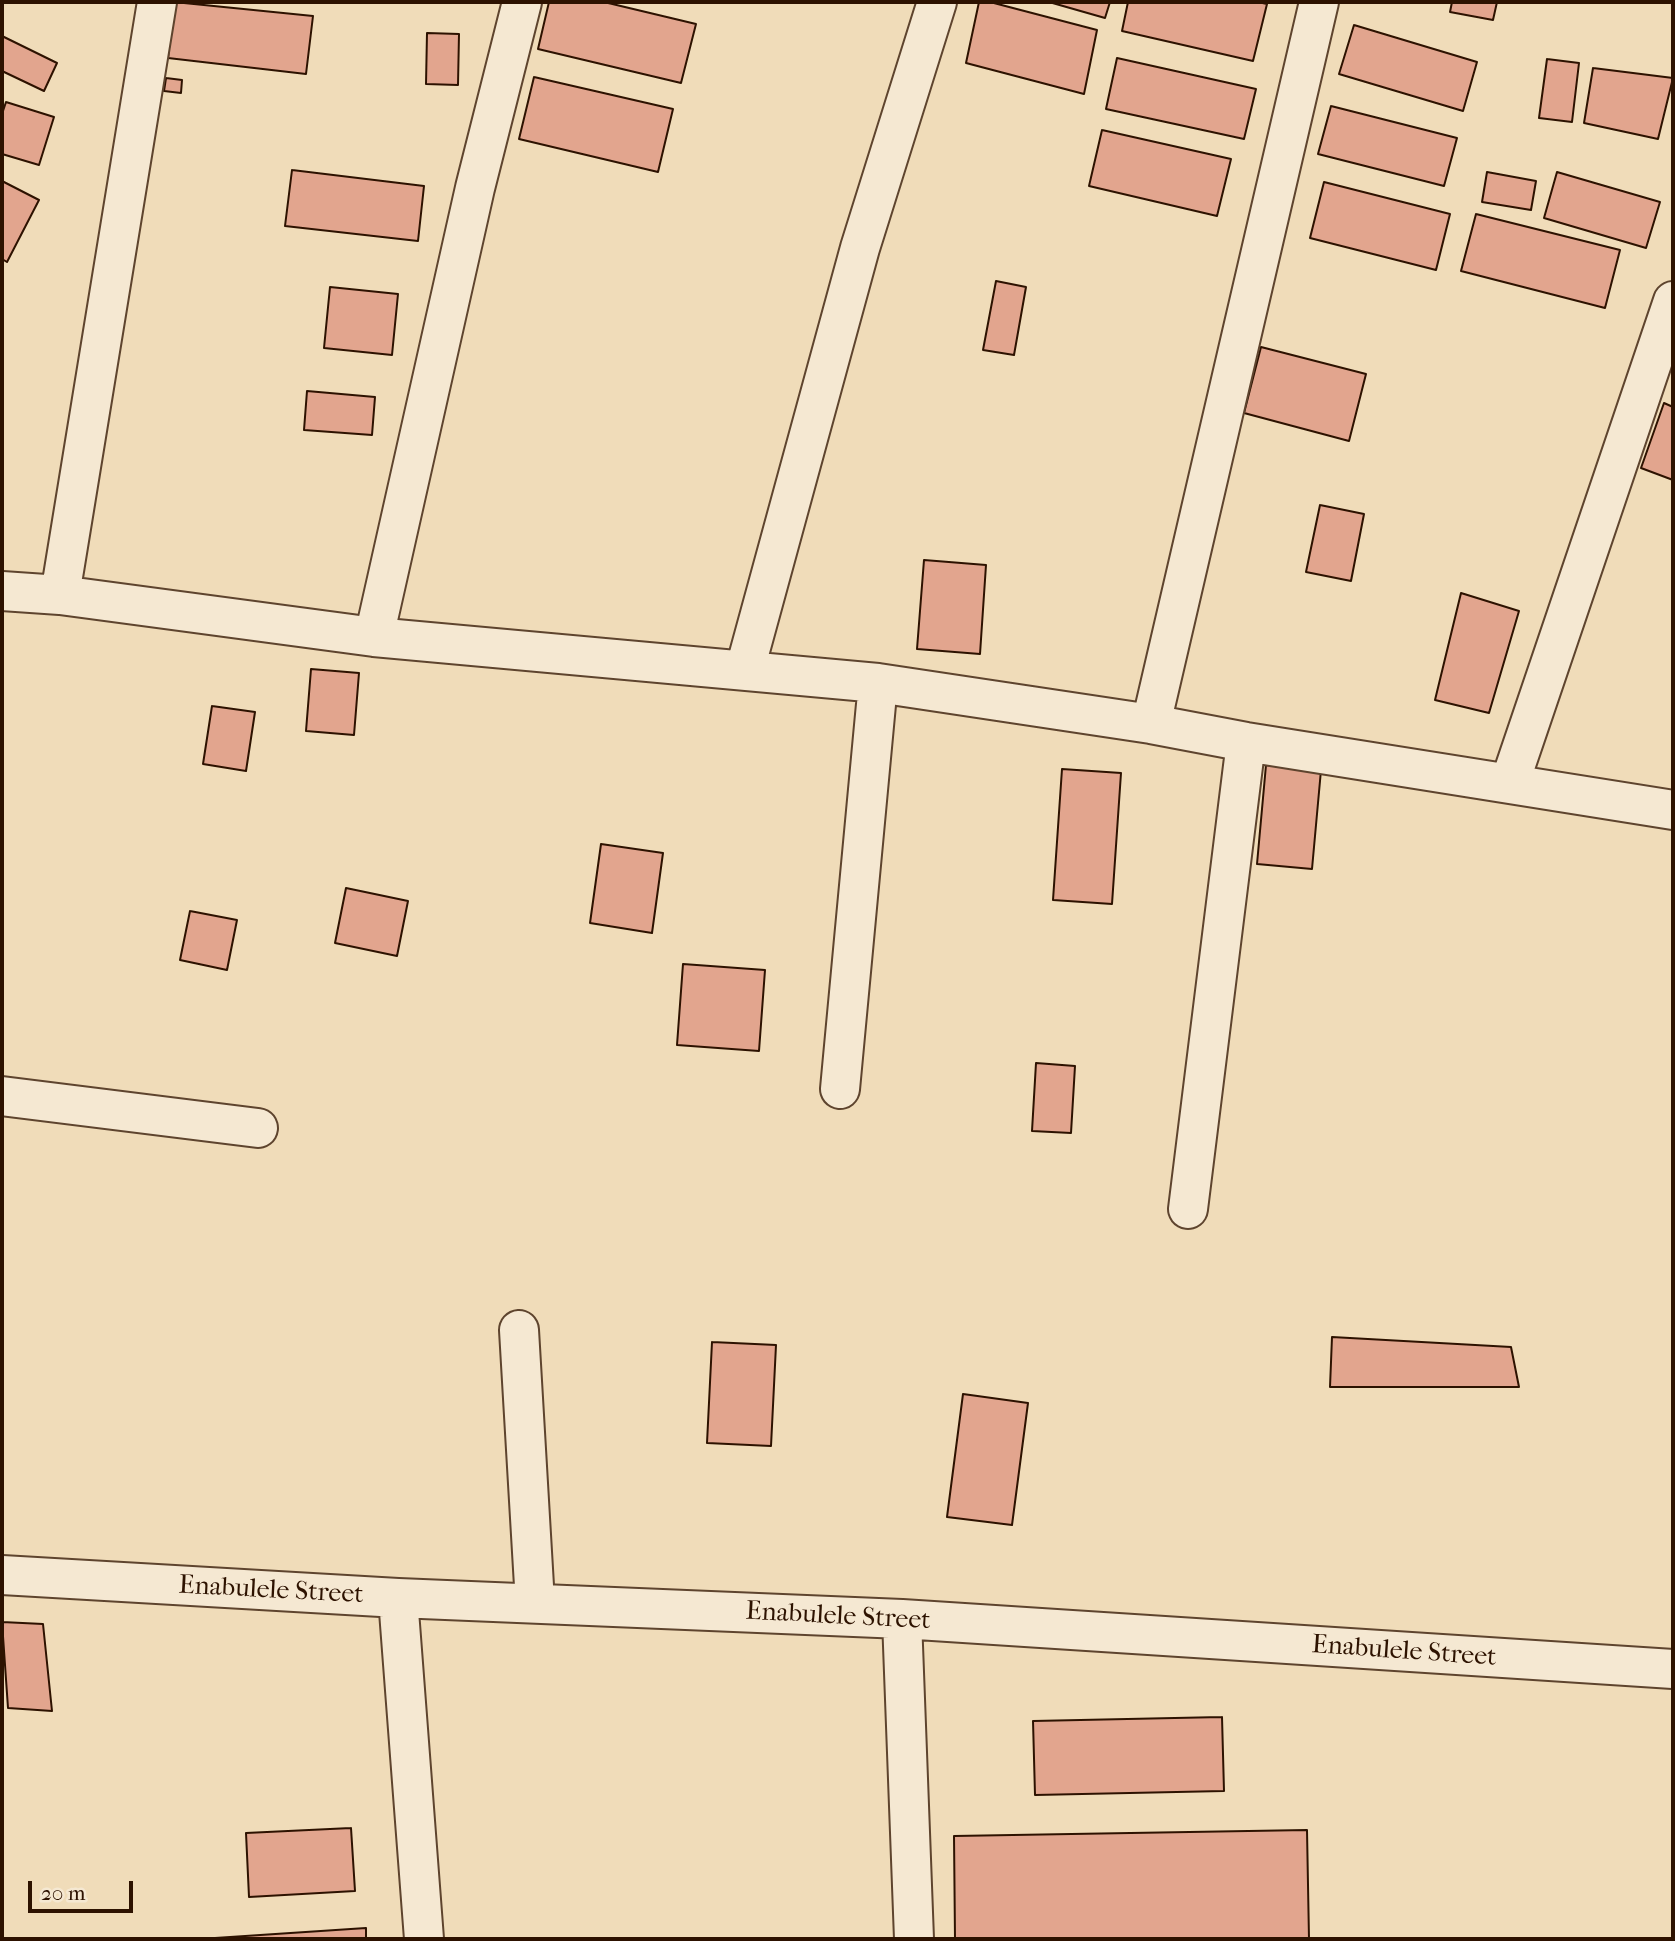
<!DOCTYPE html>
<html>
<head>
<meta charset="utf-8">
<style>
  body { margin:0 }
  #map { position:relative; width:1675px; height:1941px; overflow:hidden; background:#f0dcb9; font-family:"IM FELL French Canon",serif }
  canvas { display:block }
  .frame { position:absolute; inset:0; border:4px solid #2d1200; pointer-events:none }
  .scale { position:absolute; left:28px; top:1881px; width:105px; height:32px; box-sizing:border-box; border:4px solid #2d1200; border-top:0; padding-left:9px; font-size:21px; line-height:24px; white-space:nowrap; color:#2d1200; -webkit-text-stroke:5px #f5e8d2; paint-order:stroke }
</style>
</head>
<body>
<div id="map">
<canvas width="1675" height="1941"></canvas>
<div class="frame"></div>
<div class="scale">20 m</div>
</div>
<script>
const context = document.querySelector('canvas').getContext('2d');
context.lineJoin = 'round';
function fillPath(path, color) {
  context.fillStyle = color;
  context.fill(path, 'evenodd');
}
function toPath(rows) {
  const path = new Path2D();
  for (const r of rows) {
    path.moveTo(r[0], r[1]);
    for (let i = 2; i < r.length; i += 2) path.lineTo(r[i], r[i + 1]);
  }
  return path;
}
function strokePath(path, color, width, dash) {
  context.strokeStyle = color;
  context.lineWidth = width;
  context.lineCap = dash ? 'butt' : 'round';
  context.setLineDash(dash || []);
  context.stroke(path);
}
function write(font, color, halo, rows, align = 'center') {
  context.font = font + ' "IM FELL French Canon",serif';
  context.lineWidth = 5;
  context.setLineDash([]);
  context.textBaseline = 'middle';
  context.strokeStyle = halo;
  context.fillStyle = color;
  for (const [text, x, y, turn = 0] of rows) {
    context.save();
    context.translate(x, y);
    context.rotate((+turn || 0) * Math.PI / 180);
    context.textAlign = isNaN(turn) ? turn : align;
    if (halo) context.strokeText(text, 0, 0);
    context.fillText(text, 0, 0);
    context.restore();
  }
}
const building = toPath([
  [174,2,313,16,306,74,168,58,174,2],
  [549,2,604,2,696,24,681,83,538,49,549,2],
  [979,2,990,2,1097,30,1084,94,966,63,979,2],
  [1049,2,1110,2,1105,18,1049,2],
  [1128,2,1258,2,1267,4,1253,61,1122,31,1128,2],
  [1452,2,1497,2,1493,20,1450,12,1452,2],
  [1354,25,1477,62,1463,111,1339,74,1354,25],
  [427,33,459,34,458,85,426,84,427,33],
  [2,36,57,63,44,91,2,71,2,36],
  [1117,58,1256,89,1244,139,1106,109,1117,58],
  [1547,59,1579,63,1572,122,1539,118,1547,59],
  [1593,68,1673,78,1658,139,1584,123,1593,68],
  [534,77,673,109,658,172,519,139,534,77],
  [166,78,182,80,181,93,164,91,166,78],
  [6,102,54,117,39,165,2,154,2,114,6,102],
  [1331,106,1457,138,1444,186,1318,154,1331,106],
  [1102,130,1231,159,1217,216,1089,186,1102,130],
  [292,170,424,186,418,241,285,226,292,170],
  [1487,172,1536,181,1531,210,1482,202,1487,172],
  [1557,172,1660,202,1646,248,1544,218,1557,172],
  [2,181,39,200,7,262,2,259,2,181],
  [1324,182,1450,214,1436,270,1310,238,1324,182],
  [1476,214,1620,250,1605,308,1461,271,1476,214],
  [996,281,1026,287,1014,355,983,350,996,281],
  [330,287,398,294,392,355,324,348,330,287],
  [1261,347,1366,374,1349,441,1244,413,1261,347],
  [307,391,375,397,372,435,304,430,307,391],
  [1664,403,1673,407,1673,480,1641,468,1664,403],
  [1320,505,1364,514,1351,581,1306,572,1320,505],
  [924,560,986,565,980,654,917,649,924,560],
  [1461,593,1519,611,1489,713,1435,700,1461,593],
  [311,669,359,673,354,735,306,731,311,669],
  [212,706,255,712,246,771,203,764,212,706],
  [1266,765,1321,770,1312,869,1257,864,1266,765],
  [1062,769,1121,773,1112,904,1053,900,1062,769],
  [601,844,663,853,652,933,590,923,601,844],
  [346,888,408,901,397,956,335,943,346,888],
  [190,911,237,920,227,970,180,960,190,911],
  [683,964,765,970,759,1051,677,1045,683,964],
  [1036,1063,1075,1066,1071,1133,1032,1131,1036,1063],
  [1332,1337,1511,1347,1519,1387,1330,1387,1332,1337],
  [712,1342,776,1345,771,1446,707,1443,712,1342],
  [963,1394,1028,1403,1012,1525,947,1517,963,1394],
  [2,1622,43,1624,52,1711,8,1708,2,1622],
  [1222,1717,1224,1791,1035,1795,1033,1721,1222,1717],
  [351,1828,355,1891,249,1897,246,1833,351,1828],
  [1307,1830,1309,1939,955,1939,954,1836,1307,1830],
  [366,1928,366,1939,215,1939,215,1938,366,1928]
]);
fillPath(building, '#e2a58e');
strokePath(building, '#2d1200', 2);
const minor = toPath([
  [2,591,60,595,374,637,878,683,1151,724,1246,742,1673,810],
  [60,595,157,2],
  [374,637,475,188,522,2],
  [745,669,860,248,937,2],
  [1151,724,1319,2],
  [1510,782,1673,301],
  [840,1089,878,683],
  [2,1096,258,1128],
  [1188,1209,1246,742],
  [519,1330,535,1603],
  [2,1575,398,1598,902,1619,1673,1669],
  [398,1598,424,1939],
  [902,1619,914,1939]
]);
strokePath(minor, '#5e442e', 42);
strokePath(minor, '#f5e8d2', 38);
write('26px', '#2d1200', '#f5e8d2', [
  ["Enabulele Street",271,1591,3],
  ["Enabulele Street",838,1617,3],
  ["Enabulele Street",1404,1652,4]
]);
</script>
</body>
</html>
